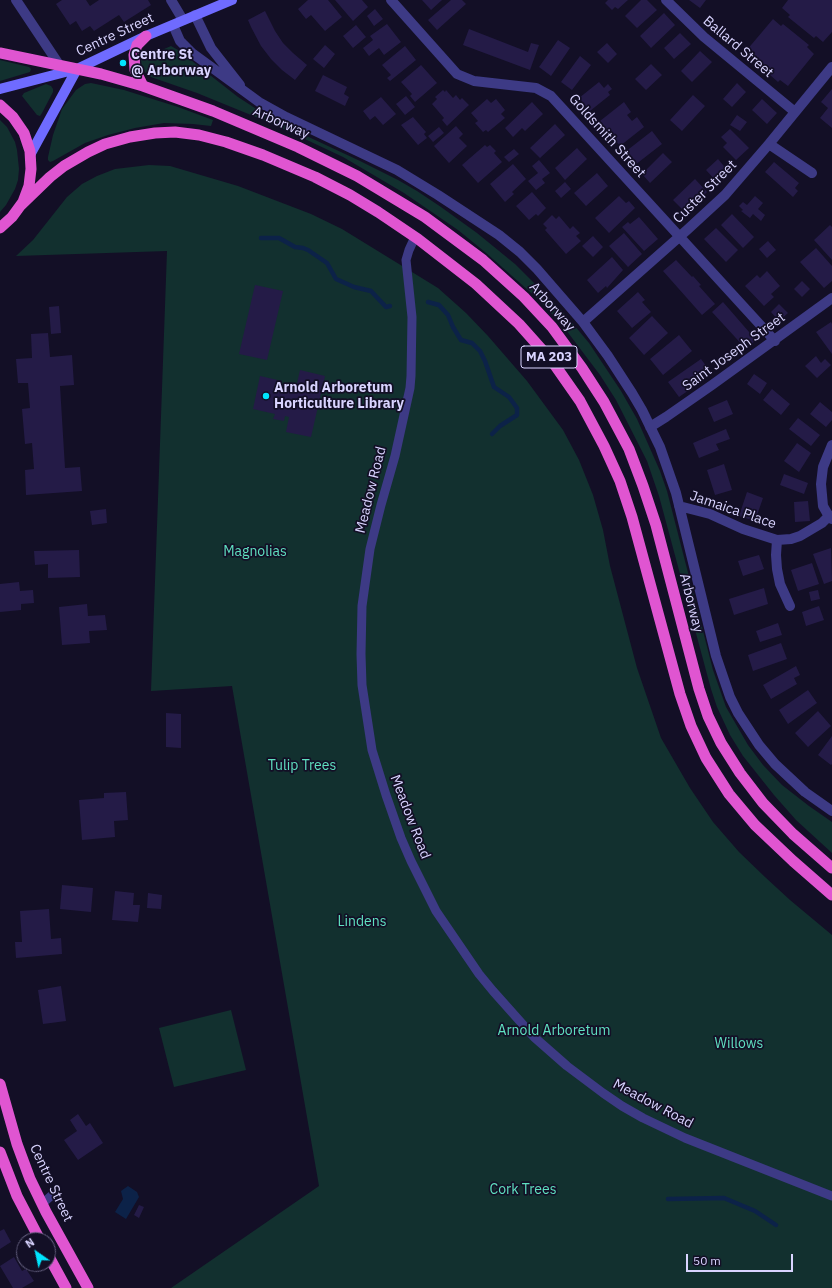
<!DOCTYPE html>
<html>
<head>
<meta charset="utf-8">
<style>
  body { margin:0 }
  #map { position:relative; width:832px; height:1288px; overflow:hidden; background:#130f26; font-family:"IBM Plex Sans",sans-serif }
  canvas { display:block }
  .north { position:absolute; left:16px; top:1232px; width:40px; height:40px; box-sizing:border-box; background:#130f26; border:1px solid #625e7d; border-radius:50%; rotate:326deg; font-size:11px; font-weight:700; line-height:16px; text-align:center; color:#d9d4ff }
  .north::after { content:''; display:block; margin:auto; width:14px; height:18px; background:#00e5ff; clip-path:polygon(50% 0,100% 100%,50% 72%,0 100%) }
  .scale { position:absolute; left:686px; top:1254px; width:107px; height:18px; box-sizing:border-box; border:2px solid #d9d4ff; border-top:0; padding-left:5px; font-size:12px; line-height:14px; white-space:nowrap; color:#d9d4ff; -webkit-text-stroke:3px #130f26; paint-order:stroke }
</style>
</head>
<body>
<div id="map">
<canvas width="832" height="1288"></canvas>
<div class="north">N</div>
<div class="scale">50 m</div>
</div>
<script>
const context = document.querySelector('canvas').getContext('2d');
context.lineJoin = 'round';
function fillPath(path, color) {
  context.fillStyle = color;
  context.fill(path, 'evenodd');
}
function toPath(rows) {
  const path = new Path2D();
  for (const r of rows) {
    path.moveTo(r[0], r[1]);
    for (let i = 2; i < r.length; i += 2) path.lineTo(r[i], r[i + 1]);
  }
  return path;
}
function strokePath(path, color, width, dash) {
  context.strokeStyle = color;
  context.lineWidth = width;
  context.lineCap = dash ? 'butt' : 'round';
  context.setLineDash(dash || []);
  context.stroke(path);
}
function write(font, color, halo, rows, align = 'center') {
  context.font = font + ' "IBM Plex Sans",sans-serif';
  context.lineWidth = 3.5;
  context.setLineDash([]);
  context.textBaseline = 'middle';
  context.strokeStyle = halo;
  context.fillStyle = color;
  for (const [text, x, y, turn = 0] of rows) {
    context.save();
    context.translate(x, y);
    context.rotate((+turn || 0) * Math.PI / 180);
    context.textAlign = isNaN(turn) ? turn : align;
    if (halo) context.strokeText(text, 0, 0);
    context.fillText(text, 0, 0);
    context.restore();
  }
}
fillPath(toPath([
  [171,46,178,50,238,97,261,112,298,132,358,160,398,180,417,191,441,207,477,233,515,264,564,313,589,343,621,391,637,419,660,471,667,491,713,670,726,707,748,745,763,765,782,785,809,806,832,822,832,853,796,820,774,795,743,756,730,735,717,707,711,689,659,496,647,461,616,400,600,375,563,326,538,299,485,252,458,230,404,193,343,157,273,124,197,93,148,76,142,68,141,59],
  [0,60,29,67,31,69,30,72,0,81],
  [91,83,124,90,178,107,213,120,211,126,193,124,164,123,135,128,108,135,85,143,53,161,50,162,48,160,48,157,53,135,62,109,76,90,85,84],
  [46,84,51,86,53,89,53,92,42,113,40,116,37,115,22,96,24,93],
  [0,120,7,127,15,142,17,150,19,169,18,180,15,189,6,205,0,212],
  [149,165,170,166,238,186,311,214,342,229,438,288,466,313,488,336,527,381,563,430,579,460,593,495,603,530,610,566,637,668,661,738,690,788,713,822,739,852,765,877,790,900,832,935,832,1288,171,1288,319,1186,232,686,151,691,167,251,16,256,33,240,67,197,82,184,97,176,115,169],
  [231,1010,246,1070,174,1087,159,1028]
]), '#12302f');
fillPath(toPath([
  [128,1186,137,1192,139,1197,126,1219,115,1212,123,1199,121,1191]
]), '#0c2248');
strokePath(toPath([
  [261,238,279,238,295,247,303,248,308,250,327,263,336,279,354,287,371,291,386,307,390,306],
  [428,302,439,305,448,315,453,327,461,340,472,343,480,351,485,361,494,387,509,397,517,408,517,415,500,426,492,434],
  [668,1199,724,1198,755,1211,776,1225]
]), '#0c2248', 4.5);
fillPath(toPath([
  [62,0,86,0,90,6,99,0,148,0,151,5,124,22,119,15,94,31,90,26,82,31,76,21,70,25,56,4],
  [308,0,328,0,342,17,325,31,311,15,306,19,298,9],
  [335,0,362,0,368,7,353,21],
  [422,0,442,0,431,10],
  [451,0,462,0,466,4,437,30,428,20],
  [608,0,628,0,618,9,615,7,612,10,605,3],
  [641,0,647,0,657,10,637,28,625,16],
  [689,0,706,0,700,8],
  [788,0,832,0,832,32,823,42,816,36,814,38,788,17,790,15,782,8],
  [375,9,383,19,374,26,367,16],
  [265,11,275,31,283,43,293,53,307,65,295,80,282,70,271,59,261,46,251,27,248,20],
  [664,13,675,25,651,48,640,36],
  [773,19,781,26,783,24,809,45,807,47,814,54,788,86,780,80,778,82,753,60,754,58,746,51],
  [387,24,401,42,384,55,379,48,369,56,363,48,373,40,370,36],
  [356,25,366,37,353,48,343,36],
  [469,29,528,52,531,43,539,45,530,70,463,45],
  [680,33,691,44,674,59,664,48],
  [558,40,570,48,551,76,539,67],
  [607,43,617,54,608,63,597,52],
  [325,45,335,54,324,68,313,59],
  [405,46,416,60,390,81,387,78,391,75,382,65],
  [700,51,712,62,692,82,681,71],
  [580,56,591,65,572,90,561,82],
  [651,64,662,75,646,90,635,79],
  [421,65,437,83,415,102,410,96,412,94,401,82],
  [323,75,347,87,344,94,349,97,345,106,315,91],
  [599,82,604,88,608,84,612,89,608,92,610,95,590,111,579,98],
  [737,83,746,92,732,107,723,99],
  [832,89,832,128,820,118,828,108,821,102],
  [443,90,445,92,446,90,453,98,456,95,460,100,462,98,469,105,447,126,442,120,444,118,432,104,437,99,435,97],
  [693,95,705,106,682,131,670,120],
  [406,96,415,107,405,115,396,104],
  [381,97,396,114,383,125,375,116,370,120,363,111],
  [487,99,491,103,496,99,505,110,501,114,505,118,488,132,486,130,483,132,475,123,478,121,471,113],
  [762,99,777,113,767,124,752,110],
  [532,102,543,114,525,131,522,128,513,137,505,128],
  [624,102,631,112,627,115,632,121,637,117,644,127,620,146,600,121],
  [737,115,747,122,740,131,730,125],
  [413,117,426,132,424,134,427,138,418,145,401,125],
  [555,124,565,135,540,158,530,148],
  [456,126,463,134,459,138,467,146,449,163,434,146],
  [439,127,444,133,433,142,428,136],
  [730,129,749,148,736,160,723,147,727,143,721,137],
  [652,131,662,144,635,165,625,152],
  [485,145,487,147,490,145,496,151,494,153,502,162,478,183,462,165],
  [577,148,587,159,565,180,555,168],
  [514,149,519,154,509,162,504,157],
  [663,153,672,162,650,183,642,174],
  [718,159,728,171,717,182,706,170],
  [539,160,550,173,542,179,545,183,536,190,528,181,538,173,532,166],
  [774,162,799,183,795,188,798,191,793,197,765,172],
  [513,164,526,179,512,192,514,194,505,202,490,184],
  [597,173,608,186,586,206,574,193],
  [695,179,707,192,686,213,673,200],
  [565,182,571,189,561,198,555,191],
  [532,192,546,208,538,216,536,214,529,220,516,206],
  [619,196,626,203,629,201,635,208,609,233,595,218],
  [755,196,763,203,758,209,765,215,761,221,753,214,750,218,741,211,743,210,739,206,743,202,747,205],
  [732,214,754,237,743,248,721,225],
  [552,215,556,219,559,216,570,229,573,226,580,233,576,236,581,241,566,254,545,230,547,228,543,224],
  [639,217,658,239,644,251,622,227,628,222,630,224],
  [830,225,832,227,832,260,814,240],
  [716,228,738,250,726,262,704,239],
  [624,233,642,254,628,267,609,246],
  [593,236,603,247,593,257,582,246],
  [768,241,776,250,767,258,759,249],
  [816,248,832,266,832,281,824,288,800,262],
  [612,257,623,270,607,288,606,286,598,293,587,280],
  [676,260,692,277,693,276,701,285,699,286,715,304,702,315,663,271],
  [767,271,780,286,771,294,774,297,764,306,745,286,757,275,760,278],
  [802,281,810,289,802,297,794,289],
  [255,285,283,291,267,360,239,354],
  [638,292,645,300,642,302,651,312,632,328,617,311],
  [723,302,756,340,746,349,712,312],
  [779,304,788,313,779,321,771,312],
  [59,306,61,333,51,334,49,307],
  [652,316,668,333,644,355,629,338],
  [831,322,832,324,832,354,816,332],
  [48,333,50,357,72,355,74,385,60,386,65,468,80,467,82,491,26,495,25,470,34,469,32,443,25,444,22,409,30,408,28,383,18,383,16,359,32,358,31,334],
  [679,335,692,351,663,375,650,359],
  [816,356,821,363,825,359,831,365,817,378,805,366],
  [701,359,712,374,679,397,668,382],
  [300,370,325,376,311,437,286,432,289,417,285,416,284,421,273,419,275,414,253,409,260,376,282,381,281,385,296,388],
  [754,374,767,383,760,394,747,384],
  [772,389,790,404,781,415,763,400],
  [727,400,733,414,714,422,708,408],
  [820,402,832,412,832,420,826,427,810,414],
  [798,418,820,435,811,446,789,429],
  [726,429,730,439,716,444,719,450,699,458,693,443],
  [797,443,811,453,799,472,784,461],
  [724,464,732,490,715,495,707,470],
  [784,474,808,483,804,494,780,485],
  [747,492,763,498,755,521,739,516],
  [808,501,810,521,795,522,794,502],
  [106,509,107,523,92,525,90,511],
  [831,548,832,581,824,584,813,554],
  [79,550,80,577,48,578,48,564,35,565,34,551],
  [759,555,764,569,743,576,738,561],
  [812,563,819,584,798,591,791,570],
  [19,582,20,591,33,590,34,603,21,604,21,610,0,612,0,584],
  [764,588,768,604,734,615,729,599],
  [818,590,820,599,811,601,809,592],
  [87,604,88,616,105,615,107,630,89,631,90,643,62,645,59,607],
  [819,606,824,620,806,626,802,612],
  [778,623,782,635,760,642,756,631],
  [781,643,787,659,753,671,748,655],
  [796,666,800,675,794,678,797,684,771,699,763,685],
  [808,690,817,703,788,724,779,710],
  [818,711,831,726,808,747,795,733],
  [166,713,181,714,181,748,166,747],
  [832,736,832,764,831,765,818,755],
  [126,792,128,820,114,821,115,837,82,840,79,800,104,798,104,793],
  [62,885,93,888,91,912,60,909],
  [115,891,134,893,133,905,140,905,138,922,112,920],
  [148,893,162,895,161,909,147,908],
  [49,909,51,939,61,938,62,954,16,958,15,942,22,942,20,911],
  [61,986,66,1021,43,1024,38,990],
  [78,1114,86,1126,90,1123,103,1143,78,1160,64,1140,77,1131,70,1120],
  [139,1205,144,1207,139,1218,134,1215],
  [4,1229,11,1242,0,1249,0,1231],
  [14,1257,22,1271,26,1269,34,1281,22,1288,13,1288,0,1266]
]), '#241b47');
strokePath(toPath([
  [415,237,409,250,406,260,412,317,411,376,410,388,395,456,381,505,370,549,362,606,361,654,362,685,372,750,386,795,401,838,411,861,436,911,479,974,493,991,534,1037,567,1066,603,1093,622,1106,643,1118,685,1138,832,1196],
  [42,1204,52,1195]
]), '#3d3a85', 9);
strokePath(toPath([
  [16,0,60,66],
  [171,0,183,20],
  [391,0,457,74,474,81,536,88,551,96,775,341],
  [666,0,704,37,795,112],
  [195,15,211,48,240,85],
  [173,25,180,41,192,53,259,102,286,117,397,170,438,195,499,235,520,252,537,269,583,322,608,356,632,393,642,410,660,447,676,493,716,656,730,697,738,713,759,745,775,764,805,792,832,811],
  [769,144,812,173],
  [583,322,687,230,725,195,769,144,832,67],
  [650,427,666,417,712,385,832,298],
  [832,445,823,467,821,484,823,506,827,513,832,519],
  [679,506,710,514,743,529,777,540,791,539,800,536,822,523,829,516],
  [777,540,776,555,777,569,780,584,790,606]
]), '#3d3a85', 10);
strokePath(toPath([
  [0,89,77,69,146,36,232,0],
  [30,155,77,69]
]), '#6f6bff', 10);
strokePath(toPath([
  [0,53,101,74,143,86,213,111,298,147,357,176,425,217,483,260,524,297,552,327,582,368,604,402,629,449,643,486,656,525,699,689,708,716,721,743,740,773,763,803,793,834,832,868],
  [143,86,135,70,134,55,137,45,146,36],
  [0,105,13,117,24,133,30,151,31,169,29,186,23,202,12,217,0,228],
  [21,205,50,177,64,166,88,152,105,144,130,137,155,133,175,132,199,135,226,142,263,155,315,177,350,195,378,212,418,239,476,284,519,324,552,361,580,401,604,446,620,481,632,517,680,694,691,726,706,758,729,794,755,825,793,861,832,895],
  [0,1084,17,1144,30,1179,46,1212,88,1288],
  [0,1152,17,1196,40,1240],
  [48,1255,66,1288]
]), '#e055d1', 11);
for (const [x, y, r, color] of [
  [123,63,4,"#00e5ff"],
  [266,396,4,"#00e5ff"]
]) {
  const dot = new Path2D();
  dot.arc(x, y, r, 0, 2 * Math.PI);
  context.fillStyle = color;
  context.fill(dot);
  strokePath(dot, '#130f26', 1.5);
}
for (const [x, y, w] of [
  [549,357,56]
]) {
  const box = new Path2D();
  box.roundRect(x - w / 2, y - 11, w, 22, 3);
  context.fillStyle = '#130f26';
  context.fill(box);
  strokePath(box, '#d9d4ff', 1);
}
write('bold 13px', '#d9d4ff', null, [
  ["MA 203",549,357]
]);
write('14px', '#d9d4ff', '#130f26', [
  ["Centre Street",115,35,-25],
  ["Ballard Street",738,47,40],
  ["Arborway",281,123,24],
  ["Goldsmith Street",607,136,48],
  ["Custer Street",705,192,-45],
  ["Arborway",552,307,48],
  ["Saint Joseph Street",734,352,-36],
  ["Meadow Road",371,490,-76],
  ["Jamaica Place",733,510,19],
  ["Arborway",691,603,76],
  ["Meadow Road",410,817,69],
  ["Meadow Road",653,1104,28],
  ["Centre Street",51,1183,65]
]);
write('bold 14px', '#d9d4ff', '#130f26', [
  ["Centre St",131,55],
  ["@ Arborway",131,71],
  ["Arnold Arboretum",274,388],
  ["Horticulture Library",274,404]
], 'left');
write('14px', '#5fe0c0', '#130f26', [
  ["Magnolias",255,552],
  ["Tulip Trees",302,766],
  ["Lindens",362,922],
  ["Arnold Arboretum",554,1031],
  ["Willows",739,1044],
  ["Cork Trees",523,1190]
]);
</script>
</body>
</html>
